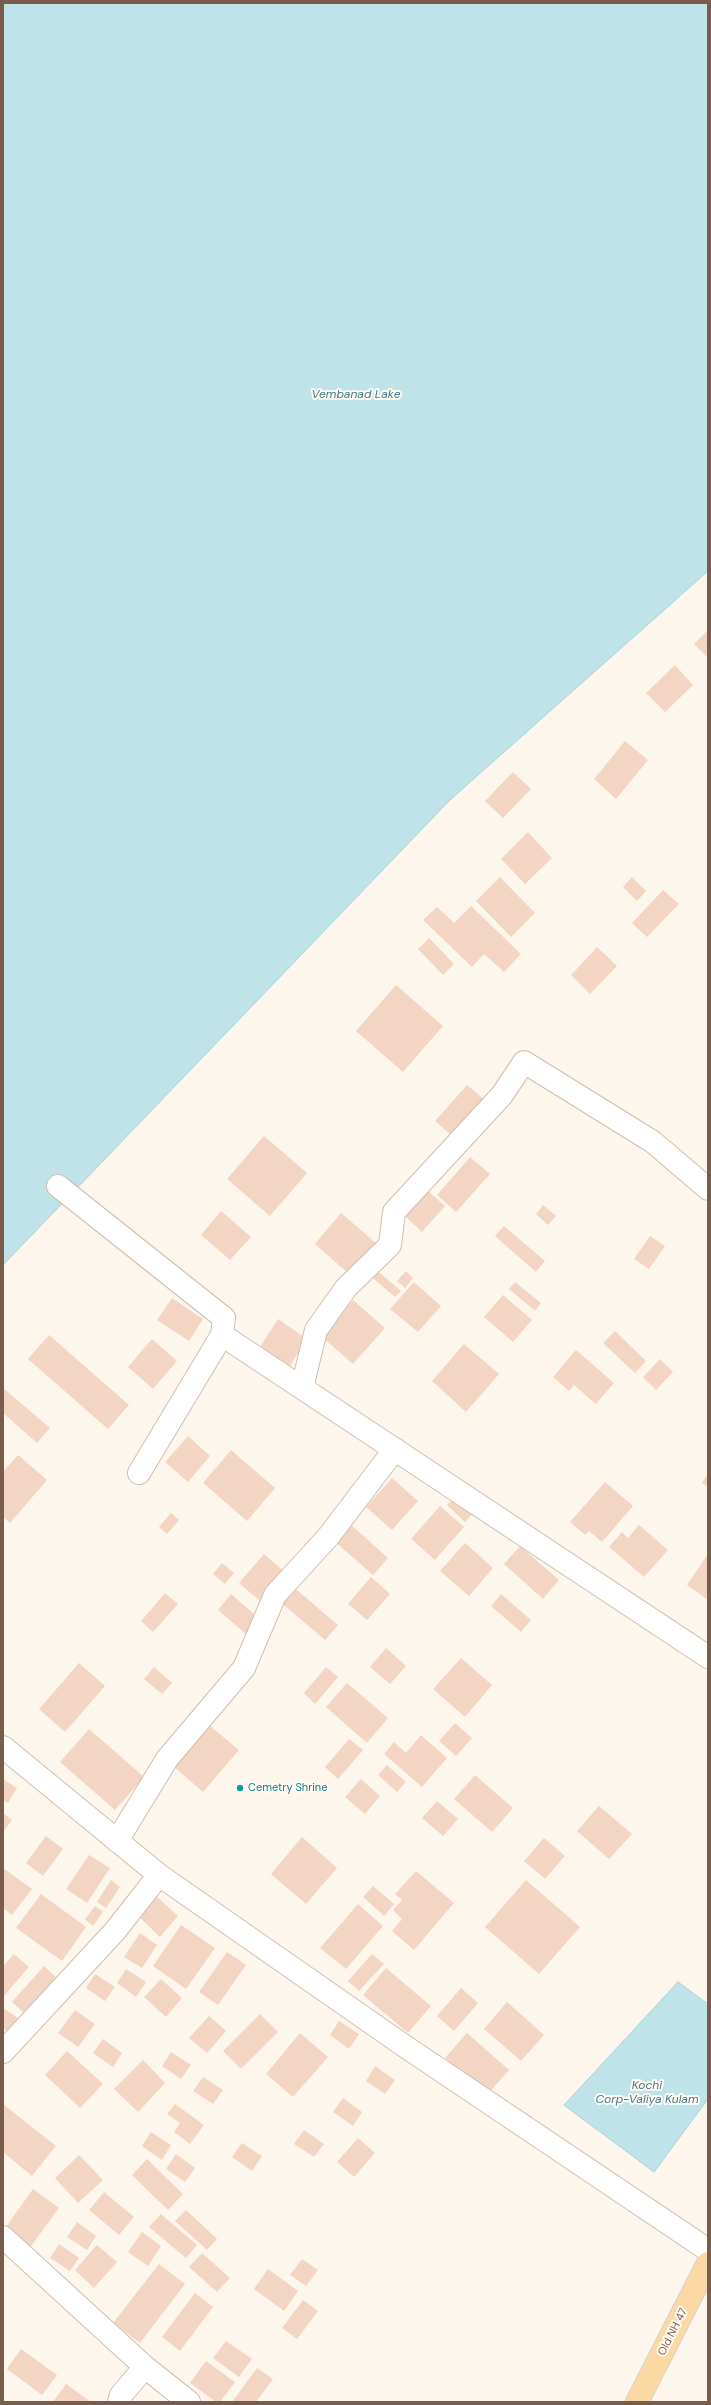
<!DOCTYPE html>
<html>
<head>
<meta charset="utf-8">
<style>
  body { margin:0 }
  #map { position:relative; width:711px; height:2405px; overflow:hidden; background:#fdf6ec; font-family:"DM Sans",sans-serif }
  canvas { display:block }
  .frame { position:absolute; inset:0; border:4px solid #7a5c4d; pointer-events:none }
</style>
</head>
<body>
<div id="map">
<canvas width="711" height="2405"></canvas>
<div class="frame"></div>
</div>
<script>
const context = document.querySelector('canvas').getContext('2d');
context.lineJoin = 'round';
function fillPath(path, color) {
  context.fillStyle = color;
  context.fill(path, 'evenodd');
}
function toPath(rows) {
  const path = new Path2D();
  for (const r of rows) {
    path.moveTo(r[0], r[1]);
    for (let i = 2; i < r.length; i += 2) path.lineTo(r[i], r[i + 1]);
  }
  return path;
}
function strokePath(path, color, width, dash) {
  context.strokeStyle = color;
  context.lineWidth = width;
  context.lineCap = dash ? 'butt' : 'round';
  context.setLineDash(dash || []);
  context.stroke(path);
}
function write(font, color, halo, rows, align = 'center') {
  context.font = font + ' "DM Sans",sans-serif';
  context.lineWidth = 4;
  context.setLineDash([]);
  context.textBaseline = 'middle';
  context.strokeStyle = halo;
  context.fillStyle = color;
  for (const [text, x, y, turn = 0] of rows) {
    context.save();
    context.translate(x, y);
    context.rotate((+turn || 0) * Math.PI / 180);
    context.textAlign = isNaN(turn) ? turn : align;
    if (halo) context.strokeText(text, 0, 0);
    context.fillText(text, 0, 0);
    context.restore();
  }
}
const water = toPath([
  [3,3,708,3,708,571,450,800,3,1265,3,3],
  [678,1982,708,2004,708,2099,654,2172,564,2105,678,1982]
]);
fillPath(water, '#bfe3e8');
strokePath(water, '#a5d3da', 1);
fillPath(toPath([
  [708,630,708,658,694,644],
  [675,665,693,685,665,712,646,693],
  [625,741,648,760,616,799,594,779],
  [513,772,531,789,503,818,485,801],
  [528,832,552,858,525,884,501,859],
  [500,877,535,913,511,937,476,901],
  [632,877,646,891,637,901,623,887],
  [663,890,679,904,647,937,632,923],
  [471,906,521,954,504,972,484,954,472,967,423,920,437,907,454,923],
  [429,938,454,964,443,975,418,949],
  [597,947,617,966,590,994,571,975],
  [396,985,443,1026,403,1072,356,1031],
  [467,1085,484,1099,452,1136,435,1121],
  [264,1136,307,1173,270,1216,227,1179],
  [470,1157,490,1174,456,1212,437,1195],
  [426,1189,445,1206,422,1232,403,1214],
  [543,1205,556,1216,548,1225,536,1214],
  [221,1211,251,1237,230,1260,201,1235],
  [341,1213,377,1244,350,1275,315,1244],
  [504,1226,545,1261,536,1272,495,1236],
  [650,1236,665,1246,649,1269,634,1259],
  [374,1268,401,1291,395,1297,369,1275],
  [406,1271,413,1278,405,1288,397,1281],
  [414,1282,441,1306,418,1332,390,1309],
  [515,1282,541,1303,535,1311,509,1289],
  [503,1295,532,1320,513,1342,484,1317],
  [172,1298,203,1319,189,1341,157,1320],
  [353,1300,385,1328,353,1364,322,1337],
  [278,1319,307,1339,288,1369,258,1350],
  [615,1331,646,1361,635,1373,603,1343],
  [49,1335,129,1405,108,1429,28,1359],
  [152,1339,177,1361,153,1389,128,1367],
  [464,1344,499,1374,466,1412,432,1381],
  [576,1350,614,1383,596,1404,574,1385,569,1391,553,1377],
  [660,1359,673,1372,656,1390,643,1377],
  [3,1388,50,1428,37,1443,3,1413],
  [188,1436,210,1456,188,1482,165,1462],
  [231,1450,275,1488,247,1521,203,1483],
  [18,1455,47,1480,10,1523,3,1517,3,1472],
  [708,1473,708,1487,702,1483],
  [392,1478,418,1501,392,1530,366,1507],
  [605,1482,633,1506,602,1542,589,1531,585,1535,570,1522],
  [456,1494,475,1511,465,1522,447,1505],
  [440,1506,464,1527,435,1560,411,1539],
  [171,1513,179,1520,167,1534,159,1527],
  [349,1523,388,1558,373,1575,334,1541],
  [639,1525,668,1550,644,1577,609,1547,622,1532,628,1538],
  [465,1543,493,1568,469,1596,440,1571],
  [520,1546,559,1580,543,1599,504,1564],
  [264,1554,286,1573,261,1602,239,1583],
  [708,1554,708,1600,687,1585],
  [222,1563,234,1573,225,1584,213,1574],
  [371,1577,390,1594,367,1620,348,1604],
  [291,1585,338,1625,325,1640,278,1600],
  [165,1593,178,1604,153,1632,141,1621],
  [231,1594,260,1619,247,1635,218,1610],
  [501,1594,531,1620,521,1632,491,1606],
  [386,1648,406,1666,390,1684,370,1667],
  [461,1658,492,1685,465,1717,433,1689],
  [79,1663,105,1686,65,1732,39,1709],
  [154,1667,172,1683,162,1694,144,1679],
  [326,1667,338,1677,315,1704,304,1693],
  [347,1683,388,1718,367,1743,326,1707],
  [455,1723,472,1738,456,1756,439,1741],
  [209,1725,239,1750,203,1792,173,1766],
  [89,1729,144,1777,115,1810,60,1762],
  [421,1735,447,1758,422,1787,384,1754,394,1742,406,1753],
  [349,1739,363,1750,338,1779,325,1767],
  [387,1765,406,1782,397,1792,378,1775],
  [475,1775,513,1808,492,1832,454,1799],
  [3,1779,17,1788,8,1803,3,1800],
  [361,1779,380,1796,365,1814,345,1797],
  [437,1801,458,1819,443,1836,422,1818],
  [599,1806,632,1834,609,1859,577,1831],
  [3,1813,12,1820,3,1832],
  [46,1836,63,1849,43,1876,26,1863],
  [302,1837,337,1868,306,1904,271,1874],
  [544,1838,565,1856,545,1879,524,1861],
  [89,1855,110,1868,87,1903,66,1889],
  [3,1868,32,1889,12,1915,3,1908],
  [416,1871,454,1903,414,1950,392,1931,402,1919,393,1910,402,1900,395,1894],
  [111,1880,120,1887,106,1908,97,1902],
  [526,1880,580,1927,539,1974,485,1927],
  [373,1886,394,1904,384,1916,363,1897],
  [41,1894,86,1927,62,1961,16,1928],
  [154,1894,178,1916,160,1937,135,1913],
  [358,1904,383,1926,346,1969,320,1948],
  [95,1906,103,1912,93,1926,85,1919],
  [181,1925,215,1948,186,1989,153,1966],
  [140,1933,157,1945,142,1968,124,1957],
  [227,1952,246,1965,218,2005,199,1992],
  [14,1954,29,1967,3,1997,3,1966],
  [372,1954,384,1964,359,1991,348,1981],
  [44,1966,56,1977,24,2013,12,2002],
  [386,1968,431,2006,408,2033,363,1995],
  [126,1969,146,1982,136,1997,117,1983],
  [95,1974,115,1987,105,2001,86,1988],
  [161,1979,182,1998,166,2017,144,1997],
  [461,1988,478,2003,454,2031,437,2016],
  [507,2002,544,2035,521,2061,484,2029],
  [3,2008,21,2020,11,2034,3,2028],
  [75,2010,95,2024,78,2047,58,2033],
  [260,2014,278,2032,241,2069,223,2051],
  [209,2016,226,2031,207,2053,189,2038],
  [339,2021,359,2034,349,2049,330,2035],
  [300,2033,328,2057,293,2097,266,2074],
  [467,2033,509,2070,487,2095,445,2058],
  [103,2039,122,2053,113,2067,93,2053],
  [67,2051,103,2084,80,2108,45,2075],
  [171,2052,191,2065,181,2079,162,2066],
  [143,2060,165,2083,138,2112,114,2089],
  [375,2066,395,2080,385,2094,366,2081],
  [203,2077,223,2090,213,2104,193,2091],
  [343,2098,362,2112,353,2126,333,2112],
  [3,2104,56,2146,32,2176,3,2152],
  [175,2104,204,2125,190,2144,174,2132,180,2123,167,2114],
  [304,2130,324,2144,314,2157,294,2144],
  [151,2132,171,2145,162,2160,142,2146],
  [358,2138,375,2153,354,2177,337,2162],
  [242,2143,262,2156,252,2171,232,2157],
  [176,2154,195,2168,185,2182,166,2169],
  [79,2155,103,2180,78,2203,55,2178],
  [147,2159,183,2194,168,2210,132,2175],
  [33,2189,59,2208,28,2250,3,2231],
  [104,2192,134,2217,119,2235,89,2210],
  [186,2210,217,2239,207,2250,175,2221],
  [161,2214,197,2245,186,2258,149,2227],
  [77,2222,96,2236,87,2250,67,2237],
  [142,2232,161,2246,148,2266,128,2252],
  [59,2244,79,2258,70,2271,50,2258],
  [97,2245,117,2262,94,2288,75,2270],
  [202,2253,230,2278,217,2292,189,2267],
  [302,2259,318,2270,306,2286,290,2275],
  [159,2264,185,2284,140,2343,113,2323],
  [268,2269,298,2291,284,2311,254,2289],
  [195,2293,213,2307,180,2351,162,2337],
  [303,2300,318,2311,297,2339,282,2328],
  [226,2341,252,2359,239,2377,213,2358],
  [21,2349,57,2375,42,2395,7,2369],
  [206,2361,235,2382,220,2402,216,2402,190,2383],
  [257,2368,273,2379,256,2402,232,2402],
  [66,2384,91,2402,53,2402]
]), '#f3d5c3');
const street = toPath([
  [58,1186,224,1318,222,1335],
  [302,1388,316,1330,346,1288,390,1245,394,1212,502,1095,524,1062,653,1142,708,1189],
  [139,1473,222,1335,708,1657],
  [3,1747,159,1875,403,2045,708,2250],
  [117,1841,167,1759,244,1668,275,1595,328,1537,395,1449],
  [3,2052,115,1931,159,1875],
  [3,2237,145,2367,121,2395,119,2402],
  [145,2367,189,2402]
]);
const primary = toPath([
  [637,2402,708,2263]
]);
strokePath(street, '#d1beb0', 24);
strokePath(primary, '#dad1cd', 24);
strokePath(street, '#fff', 22);
strokePath(primary, '#fbd9a5', 22);
for (const [x, y, r, color] of [
  [240,1788,4,"#0f9aa8"]
]) {
  const dot = new Path2D();
  dot.arc(x, y, r, 0, 2 * Math.PI);
  context.fillStyle = color;
  context.fill(dot);
  strokePath(dot, '#fffaf3', 1.5);
}
write('11px', '#0d838f', '#fffaf3', [
  ["Cemetry Shrine",248,1788]
], 'left');
write('11px', '#7a5c4d', '#fffaf3', [
  ["Old NH 47",673,2332,-63]
]);
write('italic 12px', '#437c86', '#fffaf3', [
  ["Vembanad Lake",356,395],
  ["Kochi",647,2086],
  ["Corp-Valiya Kulam",647,2100]
]);
</script>
</body>
</html>
